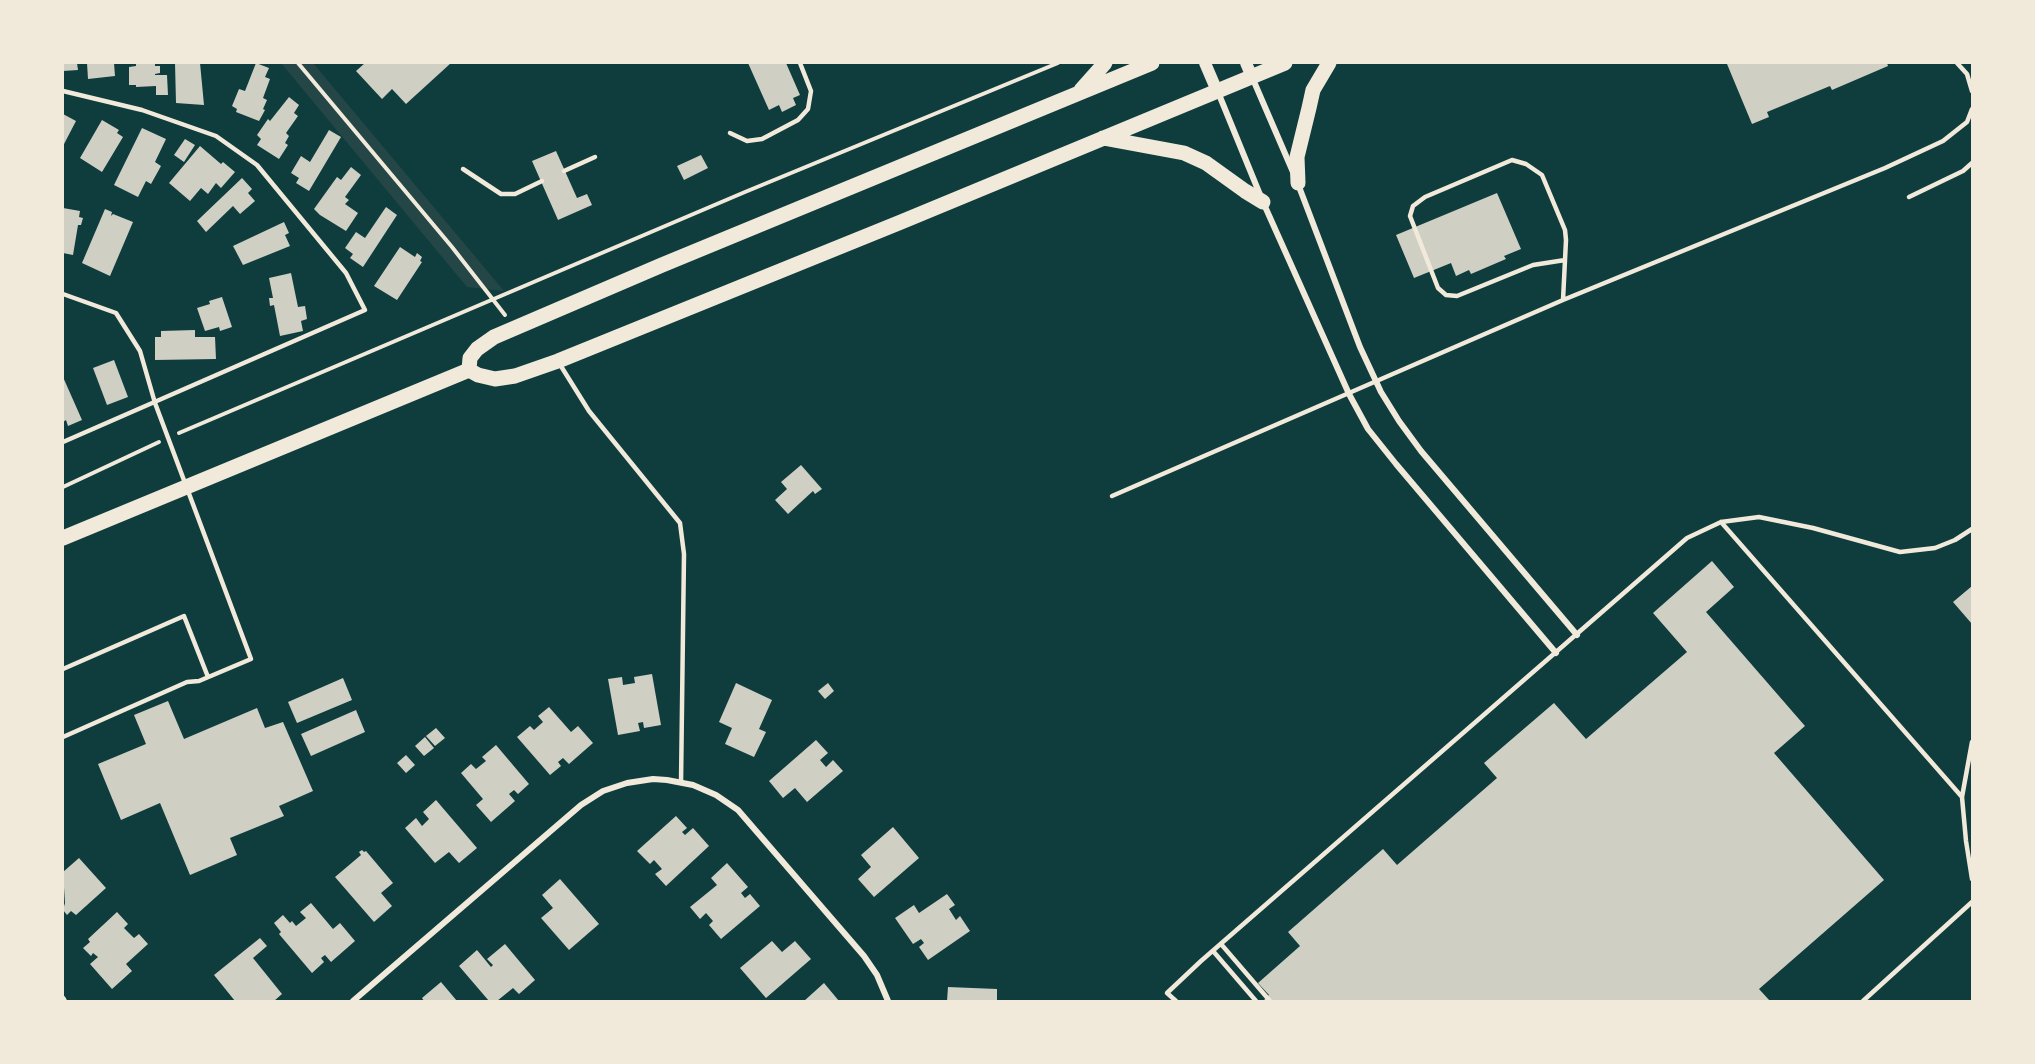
<!DOCTYPE html>
<html>
<head>
<meta charset="utf-8">
<style>
  body { margin:0 }
  #map { position:relative; width:2035px; height:1064px; overflow:hidden; background:#0f3d3e; font-family:"Archivo Narrow",sans-serif }
  canvas { display:block }
  .frame { position:absolute; inset:0; border:64px solid #f1e9da; pointer-events:none }
</style>
</head>
<body>
<div id="map">
<canvas width="2035" height="1064"></canvas>
<div class="frame"></div>
</div>
<script>
const context = document.querySelector('canvas').getContext('2d');
context.lineJoin = 'round';
function fillPath(path, color) {
  context.fillStyle = color;
  context.fill(path, 'evenodd');
}
function toPath(rows) {
  const path = new Path2D();
  for (const r of rows) {
    path.moveTo(r[0], r[1]);
    for (let i = 2; i < r.length; i += 2) path.lineTo(r[i], r[i + 1]);
  }
  return path;
}
function strokePath(path, color, width, dash) {
  context.strokeStyle = color;
  context.lineWidth = width;
  context.lineCap = dash ? 'butt' : 'round';
  context.setLineDash(dash || []);
  context.stroke(path);
}
fillPath(toPath([
  [281,63,313,63,504,291,467,287]
]), '#244646');
fillPath(toPath([
  [63,63,77,63,78,70,63,71],
  [87,63,114,63,115,76,88,79],
  [136,63,155,63,155,66,160,66,160,73,155,74,155,75,167,75,168,95,156,95,156,86,136,87,136,85,129,85,129,67,136,66],
  [175,63,200,63,204,105,176,103],
  [256,63,269,68,265,77,270,79,263,98,267,100,263,109,265,110,259,121,236,112,237,109,232,106,239,89,245,91],
  [365,63,451,63,406,104,392,89,382,99,356,71],
  [748,63,786,63,800,95,793,98,796,105,782,112,779,105,769,110],
  [1728,63,1887,63,1888,66,1832,90,1830,86,1767,112,1769,117,1752,124,1727,64],
  [289,97,299,105,294,113,298,116,286,133,289,136,285,143,288,145,279,159,257,145,261,139,257,135,268,119,270,121],
  [63,114,76,121,63,146],
  [102,120,119,130,117,133,123,137,102,172,80,158],
  [142,128,166,139,155,162,161,166,151,184,146,181,138,197,114,185],
  [329,130,341,137,309,191,296,183,299,178,291,173,301,156,310,162],
  [185,139,195,145,184,162,174,155],
  [200,146,221,164,223,162,235,172,221,188,216,183,208,194,201,188,190,201,169,183],
  [556,151,577,198,587,194,592,205,558,220,532,161],
  [701,155,708,168,684,180,677,166],
  [351,167,361,175,345,197,349,200,345,204,358,213,346,231,320,215,314,209,337,177,341,180],
  [242,178,252,189,248,193,255,201,240,214,233,206,206,232,197,221],
  [1497,193,1521,249,1504,256,1506,259,1471,274,1469,270,1456,276,1451,263,1414,278,1396,235],
  [386,207,397,215,363,267,350,258,353,254,345,248,356,232,365,238],
  [63,208,80,211,79,217,83,218,81,225,78,225,73,255,63,253],
  [105,209,112,212,111,216,113,214,133,222,110,276,82,263],
  [284,222,289,233,285,235,290,246,243,265,233,246],
  [400,247,415,257,417,253,422,257,420,261,422,262,397,300,374,286],
  [291,273,298,307,305,306,307,319,301,321,303,331,280,336,274,305,270,306,269,298,273,298,269,278],
  [222,297,232,327,220,331,219,327,205,331,197,308,210,304,209,301],
  [195,330,195,337,215,337,216,359,155,360,155,337,161,337,161,331],
  [114,360,128,397,107,405,93,368],
  [63,377,82,420,68,426,66,420,63,422],
  [801,465,822,489,815,494,813,491,788,514,775,500,787,489,781,482],
  [1712,561,1734,587,1706,612,1805,726,1774,753,1884,880,1759,989,1770,1001,1263,1001,1269,995,1258,983,1300,946,1288,932,1383,849,1397,865,1497,778,1484,763,1554,703,1586,739,1687,652,1653,613],
  [1972,586,1972,624,1953,602],
  [652,674,661,725,644,728,643,722,638,723,640,731,618,735,608,679,622,677,623,685,635,683,634,677],
  [343,678,352,700,297,723,288,702],
  [736,683,772,700,759,729,766,732,754,757,725,744,732,728,719,722],
  [828,683,834,691,825,699,818,691],
  [168,701,184,739,257,708,265,728,283,722,313,791,279,806,284,816,230,838,237,855,190,875,160,803,121,820,98,764,146,744,134,715],
  [549,707,571,732,578,726,593,743,569,764,563,758,558,762,561,766,550,775,517,737,530,726,534,730,543,722,538,716],
  [356,710,365,732,311,756,301,734],
  [436,728,445,738,435,746,426,736],
  [425,737,434,748,424,756,415,746],
  [816,740,828,753,820,760,826,767,833,760,843,771,807,802,795,788,783,798,769,781],
  [496,745,529,784,518,794,514,790,509,794,515,801,491,822,476,805,483,799,461,773,471,764,476,769,486,761,482,757],
  [406,755,415,765,406,773,397,763],
  [436,800,477,848,459,863,449,852,435,863,405,828,416,818,422,826,429,819,423,812],
  [676,816,687,828,682,832,685,835,693,828,709,846,666,886,655,874,662,869,654,860,650,864,637,851],
  [893,827,919,858,874,897,858,879,871,867,861,855],
  [362,850,364,852,366,851,393,883,381,893,392,906,374,922,335,877,361,855,359,852],
  [79,858,106,888,76,915,71,911,67,915,63,910,65,903,63,872],
  [727,863,748,887,741,893,745,898,750,894,760,906,721,939,709,925,713,921,706,913,700,919,690,907,717,885,711,878],
  [560,879,599,924,569,950,541,918,553,908,542,895],
  [947,894,955,905,949,909,956,920,960,916,970,931,928,960,919,947,924,943,921,939,913,944,895,918,914,905,919,913],
  [311,903,333,929,340,923,355,941,331,962,325,955,321,958,324,962,312,973,279,934,281,932,274,923,283,915,290,923,292,921,296,926,306,918,300,912],
  [117,912,128,924,124,928,134,938,139,934,148,944,126,964,132,971,112,989,90,964,98,957,93,953,91,956,83,948,90,942,88,939],
  [260,938,267,946,253,958,282,994,274,1001,235,1001,214,975],
  [772,941,782,952,795,941,811,959,766,998,740,968],
  [505,944,535,980,519,994,513,988,497,1001,489,1001,459,966,477,950,491,967,493,965,487,959],
  [441,982,457,1001,424,1001,422,998],
  [824,983,839,1001,804,1001],
  [948,987,997,989,997,1001,947,1001]
]), '#cfcfc3');
strokePath(toPath([
  [298,63,452,247,505,315],
  [179,433,745,192,1058,63],
  [63,487,159,442]
]), '#f1e9da', 4);
strokePath(toPath([
  [1957,63,1967,74,1972,91],
  [63,91,142,110,216,136,257,165,346,273,365,310,63,442],
  [730,133,747,141,762,139,798,120,808,109,811,91,800,63],
  [463,169,501,194,515,194,542,181],
  [564,171,595,157],
  [1909,197,1963,171,1972,163],
  [63,294,116,313,140,351,155,403,251,659,199,681,187,682,63,737],
  [1563,300,1566,240,1565,230,1542,175,1526,164,1512,160,1425,197,1413,206,1410,216,1438,288,1446,295,1457,296,1533,265,1565,260],
  [559,363,589,411,680,523,684,554,681,783],
  [1112,496,1563,300,1885,168,1943,141,1967,122,1972,109],
  [1721,522,1962,797,1966,841,1972,879],
  [63,669,184,616,208,677],
  [1962,797,1972,742],
  [1221,944,1270,1001],
  [1213,951,1256,1001],
  [1176,1001,1167,993,1201,961,1687,538,1721,522,1759,517,1813,528,1900,552,1935,548,1955,540,1972,529],
  [1863,1001,1972,902]
]), '#f1e9da', 4.5);
strokePath(toPath([
  [1252,77,1293,172],
  [1218,92,1263,202,1349,394,1368,429,1396,464,1556,653],
  [1298,184,1360,347,1381,392,1399,421,1421,451,1577,635],
  [63,999,64,1001],
  [353,1001,581,805,603,791,627,783,653,779,667,780,693,785,716,795,738,810,864,956,877,975,888,1001]
]), '#f1e9da', 6);
strokePath(toPath([
  [1205,63,1217,91],
  [1246,63,1252,77]
]), '#f1e9da', 12);
strokePath(toPath([
  [1081,90,1105,63],
  [1103,138,1184,153,1206,163,1245,191,1263,202],
  [1298,183,1297,157,1309,108,1313,90,1329,63],
  [469,370,478,375,495,379,515,376,558,361,901,222,1285,63],
  [469,370,470,358,477,349,494,337,662,265,1152,63],
  [63,538,469,370]
]), '#f1e9da', 15);
</script>
</body>
</html>
